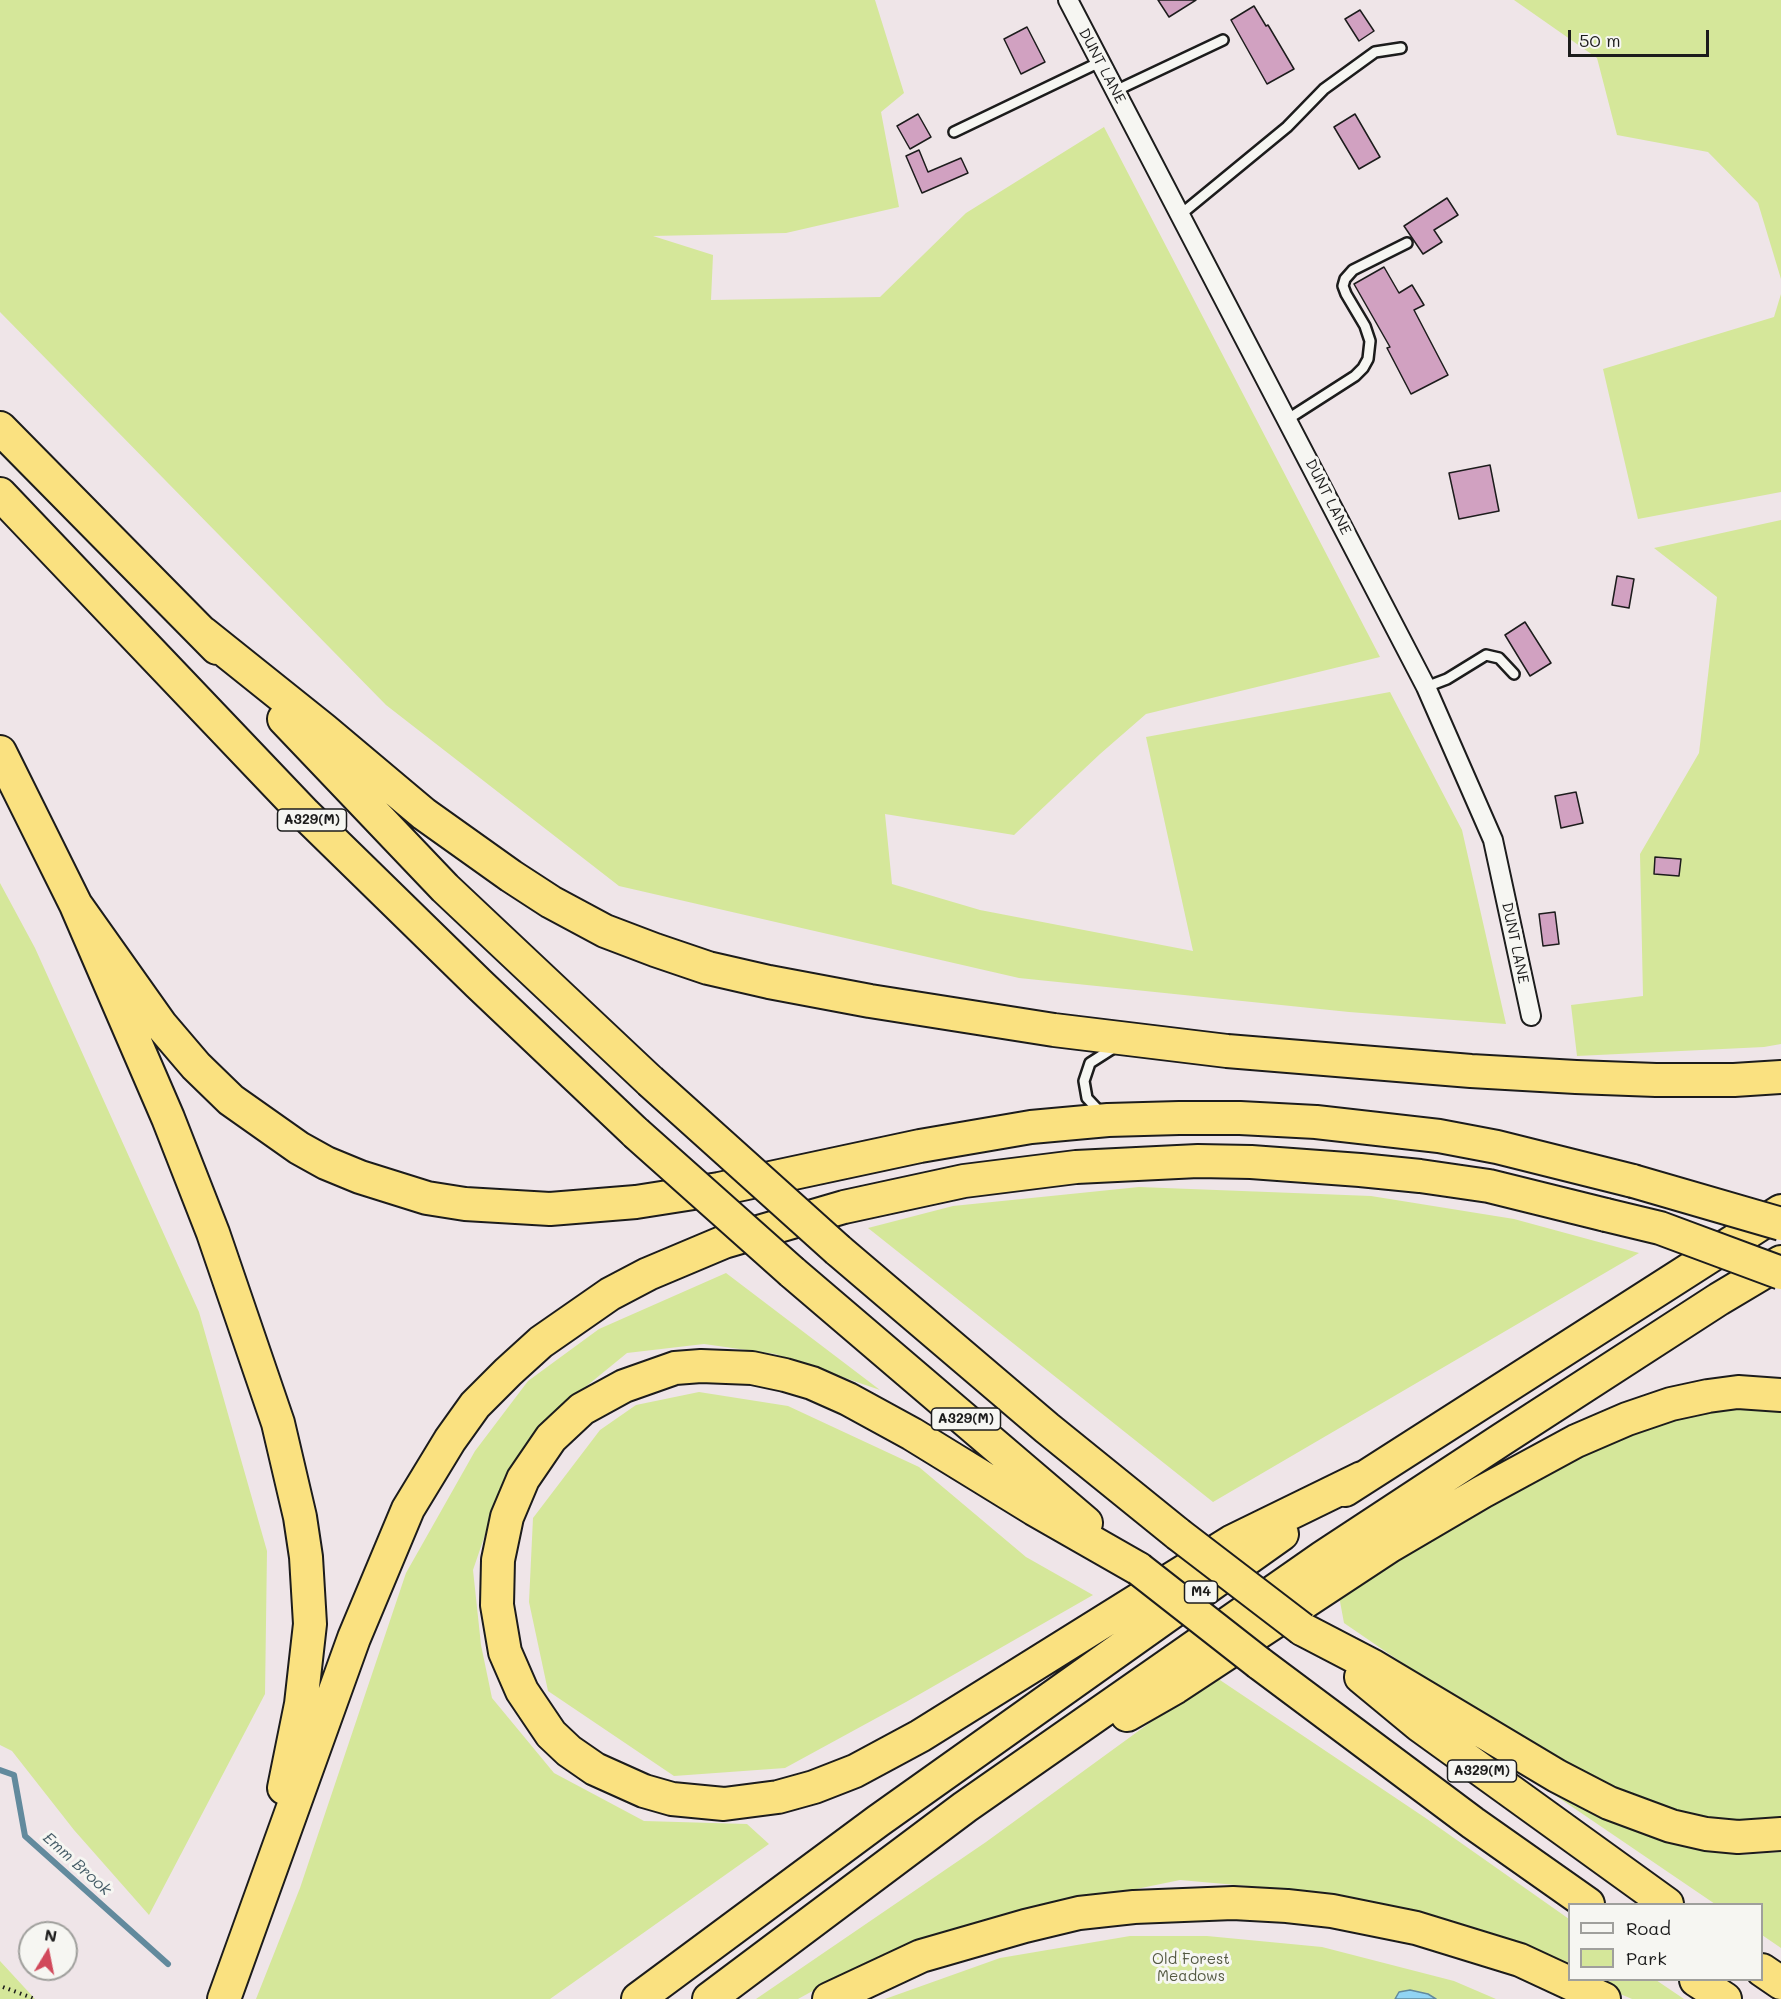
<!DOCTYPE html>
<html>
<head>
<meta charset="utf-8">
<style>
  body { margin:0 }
  #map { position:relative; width:1781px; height:1999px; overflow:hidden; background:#efe5e8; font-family:Mali,sans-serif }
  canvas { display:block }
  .legend { position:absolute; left:1568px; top:1903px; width:195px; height:78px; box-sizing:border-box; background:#f6f6f2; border:2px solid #9f9f9c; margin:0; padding:8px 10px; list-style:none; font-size:18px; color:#1c1c1c }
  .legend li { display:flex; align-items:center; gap:12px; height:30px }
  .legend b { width:30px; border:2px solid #9f9f9c }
  .north { position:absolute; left:18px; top:1921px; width:60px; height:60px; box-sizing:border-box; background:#f6f6f2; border:2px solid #9f9f9c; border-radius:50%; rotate:10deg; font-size:16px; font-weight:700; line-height:24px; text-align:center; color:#1c1c1c }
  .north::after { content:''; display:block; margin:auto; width:21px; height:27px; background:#d1495b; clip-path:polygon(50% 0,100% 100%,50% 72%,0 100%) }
  .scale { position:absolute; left:1568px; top:30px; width:141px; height:27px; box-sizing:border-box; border:3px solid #1c1c1c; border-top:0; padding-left:8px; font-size:18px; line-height:21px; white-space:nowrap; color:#1c1c1c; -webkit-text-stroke:4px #f6f6f2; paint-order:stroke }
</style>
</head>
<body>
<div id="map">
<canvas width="1781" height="1999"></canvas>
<ul class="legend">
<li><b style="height:8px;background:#f6f6f2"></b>Road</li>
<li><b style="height:16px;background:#d5e79a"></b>Park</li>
</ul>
<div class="north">N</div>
<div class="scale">50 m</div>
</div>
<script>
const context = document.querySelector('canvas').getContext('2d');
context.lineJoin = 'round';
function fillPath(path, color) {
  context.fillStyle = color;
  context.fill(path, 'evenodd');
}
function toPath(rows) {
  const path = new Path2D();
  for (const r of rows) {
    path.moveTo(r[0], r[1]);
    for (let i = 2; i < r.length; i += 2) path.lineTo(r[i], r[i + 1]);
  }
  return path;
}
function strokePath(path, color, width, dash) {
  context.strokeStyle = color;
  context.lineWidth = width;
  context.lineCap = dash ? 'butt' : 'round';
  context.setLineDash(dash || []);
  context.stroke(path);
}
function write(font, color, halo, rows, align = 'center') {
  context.font = font + ' Mali,sans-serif';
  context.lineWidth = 6;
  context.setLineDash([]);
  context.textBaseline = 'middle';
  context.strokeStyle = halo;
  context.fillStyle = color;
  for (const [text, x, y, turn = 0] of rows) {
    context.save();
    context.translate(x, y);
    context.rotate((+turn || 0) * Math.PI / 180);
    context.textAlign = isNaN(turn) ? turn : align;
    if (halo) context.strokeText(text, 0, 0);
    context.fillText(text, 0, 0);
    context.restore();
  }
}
fillPath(toPath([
  [0,0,875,0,904,93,881,112,899,207,786,233,653,236,713,255,711,300,880,297,966,213,1104,127,1380,657,1146,714,1100,754,1014,835,885,814,892,884,980,910,1193,951,1146,737,1390,692,1462,830,1506,1024,1349,1012,1019,978,619,886,386,705,0,312],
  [1514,0,1781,0,1781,279,1758,203,1708,152,1617,135,1597,58],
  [1781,294,1781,492,1638,519,1603,369,1774,317],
  [1781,520,1781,1044,1764,1047,1577,1056,1571,1005,1643,996,1640,854,1699,753,1717,597,1654,548],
  [0,883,35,948,199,1312,267,1551,265,1694,149,1915,74,1830,12,1751,0,1745],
  [1139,1187,1371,1196,1514,1219,1639,1253,1213,1502,868,1228,953,1206],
  [726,1273,880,1390,775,1354,704,1344,627,1353,556,1411,505,1476,473,1570,481,1645,492,1698,554,1773,644,1821,747,1824,769,1844,550,1999,256,1999,300,1888,406,1573,475,1451,528,1381,599,1329],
  [699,1392,788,1406,919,1467,1026,1557,1093,1595,906,1702,785,1768,674,1776,548,1691,529,1602,533,1518,600,1430,636,1405],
  [1781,1404,1781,1826,1731,1828,1651,1806,1604,1783,1449,1695,1344,1623,1339,1596,1486,1502,1676,1408],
  [1214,1676,1427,1819,1569,1919,1569,1972,1439,1921,1326,1893,1180,1880,986,1920,849,1971,798,1999,756,1999,986,1842],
  [1540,1785,1636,1831,1688,1846,1741,1855,1781,1852,1781,1948,1762,1935,1762,1904,1715,1904],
  [1130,1936,1207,1936,1322,1947,1454,1981,1496,1999,885,1999,1000,1958],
  [0,1961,35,1999,0,1999],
  [1587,1980,1656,1980,1684,1999,1632,1999]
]), '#d5e79a');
const water = toPath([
  [1410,1990,1428,1994,1436,1999,1395,1999,1399,1992,1410,1990]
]);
fillPath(water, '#91d4f3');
strokePath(water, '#628a9d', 1.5);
strokePath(toPath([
  [0,1770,14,1775,25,1836,168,1964]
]), '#628a9d', 6);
const building = toPath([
  [1158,0,1196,0,1169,17,1158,0],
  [1254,6,1266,26,1268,25,1294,69,1267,84,1231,20,1254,6],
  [1360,10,1374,31,1359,41,1345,19,1360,10],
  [1027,27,1045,62,1021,74,1004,39,1027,27],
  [918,114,931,137,910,149,897,126,918,114],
  [1355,114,1380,157,1359,169,1334,127,1355,114],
  [919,150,928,172,961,158,968,173,922,193,906,156,919,150],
  [1447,198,1458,215,1434,230,1442,242,1423,254,1404,226,1447,198],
  [1384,267,1399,293,1412,285,1424,305,1414,310,1448,375,1411,394,1387,348,1390,347,1354,284,1384,267],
  [1490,465,1499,511,1459,519,1449,473,1490,465],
  [1617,576,1634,579,1629,608,1612,605,1617,576],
  [1525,622,1551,663,1530,676,1505,635,1525,622],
  [1576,792,1583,823,1561,828,1555,796,1576,792],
  [1655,857,1681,859,1679,876,1654,874,1655,857],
  [1555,912,1559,944,1543,946,1539,914,1555,912]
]);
fillPath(building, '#d1a1c1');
strokePath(building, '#1c1c1c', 1.5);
const lane = toPath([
  [1115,91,1223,40],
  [954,132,1100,62],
  [1180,215,1287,127,1324,89,1375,52,1401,48],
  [1288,419,1355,376,1363,368,1368,359,1370,341,1365,326,1346,294,1343,286,1345,279,1353,270,1407,243],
  [1426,687,1447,679,1486,655,1499,658,1514,674],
  [1102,1114,1087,1098,1084,1081,1090,1063,1115,1047]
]);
const street = toPath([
  [1068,0,1426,687,1493,840,1531,1016]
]);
const highway = toPath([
  [0,428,217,648],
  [0,494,305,814,479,984,636,1133],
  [203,633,323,729,424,814,511,876,551,902,605,931,655,950,708,968,769,982,870,1001,1054,1030,1227,1051,1471,1071,1576,1077,1656,1080,1734,1080,1781,1077],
  [284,719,445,888,650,1081],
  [0,752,76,905,168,1118,213,1233,278,1423,300,1517,306,1557,310,1624,301,1704,284,1788],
  [76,905,161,1025,196,1066,231,1100,299,1148,326,1163,360,1177,427,1198,465,1204,550,1209,636,1202,719,1189,920,1146,1031,1127,1108,1120,1179,1118,1240,1118,1316,1122,1439,1136,1497,1147,1633,1181],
  [838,1250,1047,1428,1178,1534],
  [792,1272,1086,1523],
  [1345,1490,1781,1211],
  [1139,1569,1034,1509,912,1434,848,1399,812,1383,785,1375,752,1368,701,1366,675,1368,624,1386,582,1409,551,1438,523,1479,507,1517,498,1560,497,1605,505,1652,522,1691,551,1734,569,1751,595,1769,644,1791,672,1799,724,1804,778,1797,814,1787,855,1771,920,1736,1231,1542,1362,1478],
  [1302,1629,1373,1666,1557,1776,1609,1803,1671,1826,1706,1834,1738,1837,1781,1834],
  [1259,1663,1473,1823,1588,1904],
  [1361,1677,1419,1725,1667,1904],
  [1127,1715,1176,1687,1390,1546,1482,1492,1576,1441,1627,1419,1671,1404,1708,1396,1738,1392,1781,1395],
  [1762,1970,1781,1983],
  [1696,1980,1725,1999],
  [224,1999,354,1638,408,1509,450,1440,475,1405,508,1372,541,1342,610,1294,648,1274,724,1242,844,1207,964,1181,1076,1167,1198,1161,1251,1162,1360,1170,1420,1176,1489,1186,1606,1215],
  [638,1999,878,1821,1282,1534],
  [709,1999,965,1807,1323,1557,1501,1440,1719,1299,1781,1262],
  [829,1999,921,1956,1025,1926,1079,1913,1134,1907,1233,1903,1287,1906,1332,1911,1416,1928,1520,1960,1604,1999]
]);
strokePath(lane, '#1c1c1c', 14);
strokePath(street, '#1c1c1c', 22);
strokePath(highway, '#1c1c1c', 36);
strokePath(toPath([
  [3,1987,35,1999]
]), '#1c1c1c', 4, [1.5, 4.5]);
strokePath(lane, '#f6f6f2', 9);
strokePath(street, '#f6f6f2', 18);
strokePath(highway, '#fae180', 32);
const highwayBridge = toPath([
  [650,1081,838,1250],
  [636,1133,792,1272],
  [1633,1181,1781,1224],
  [1606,1215,1660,1228,1781,1273],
  [1178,1534,1302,1629],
  [1139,1569,1259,1663]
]);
strokePath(highwayBridge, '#1c1c1c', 36, []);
strokePath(highwayBridge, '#fae180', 32);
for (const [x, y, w] of [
  [312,820,69],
  [966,1419,69],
  [1201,1592,33],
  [1482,1771,69]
]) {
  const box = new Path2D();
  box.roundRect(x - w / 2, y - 11, w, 22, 4.5);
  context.fillStyle = '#f6f6f2';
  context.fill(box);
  strokePath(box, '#1c1c1c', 1.5);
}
write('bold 14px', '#1c1c1c', null, [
  ["A329(M)",312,820],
  ["A329(M)",966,1419],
  ["M4",1201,1592],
  ["A329(M)",1482,1771]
]);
write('15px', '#1c1c1c', '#f6f6f2', [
  ["DUNT LANE",1102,66,62],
  ["DUNT LANE",1328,497,63],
  ["DUNT LANE",1515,943,78]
]);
write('15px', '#545942', '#f6f6f2', [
  ["Old Forest",1191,1959],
  ["Meadows",1191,1976]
]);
write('italic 16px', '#455c67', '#f6f6f2', [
  ["Emm Brook",77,1864,42]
]);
</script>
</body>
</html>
